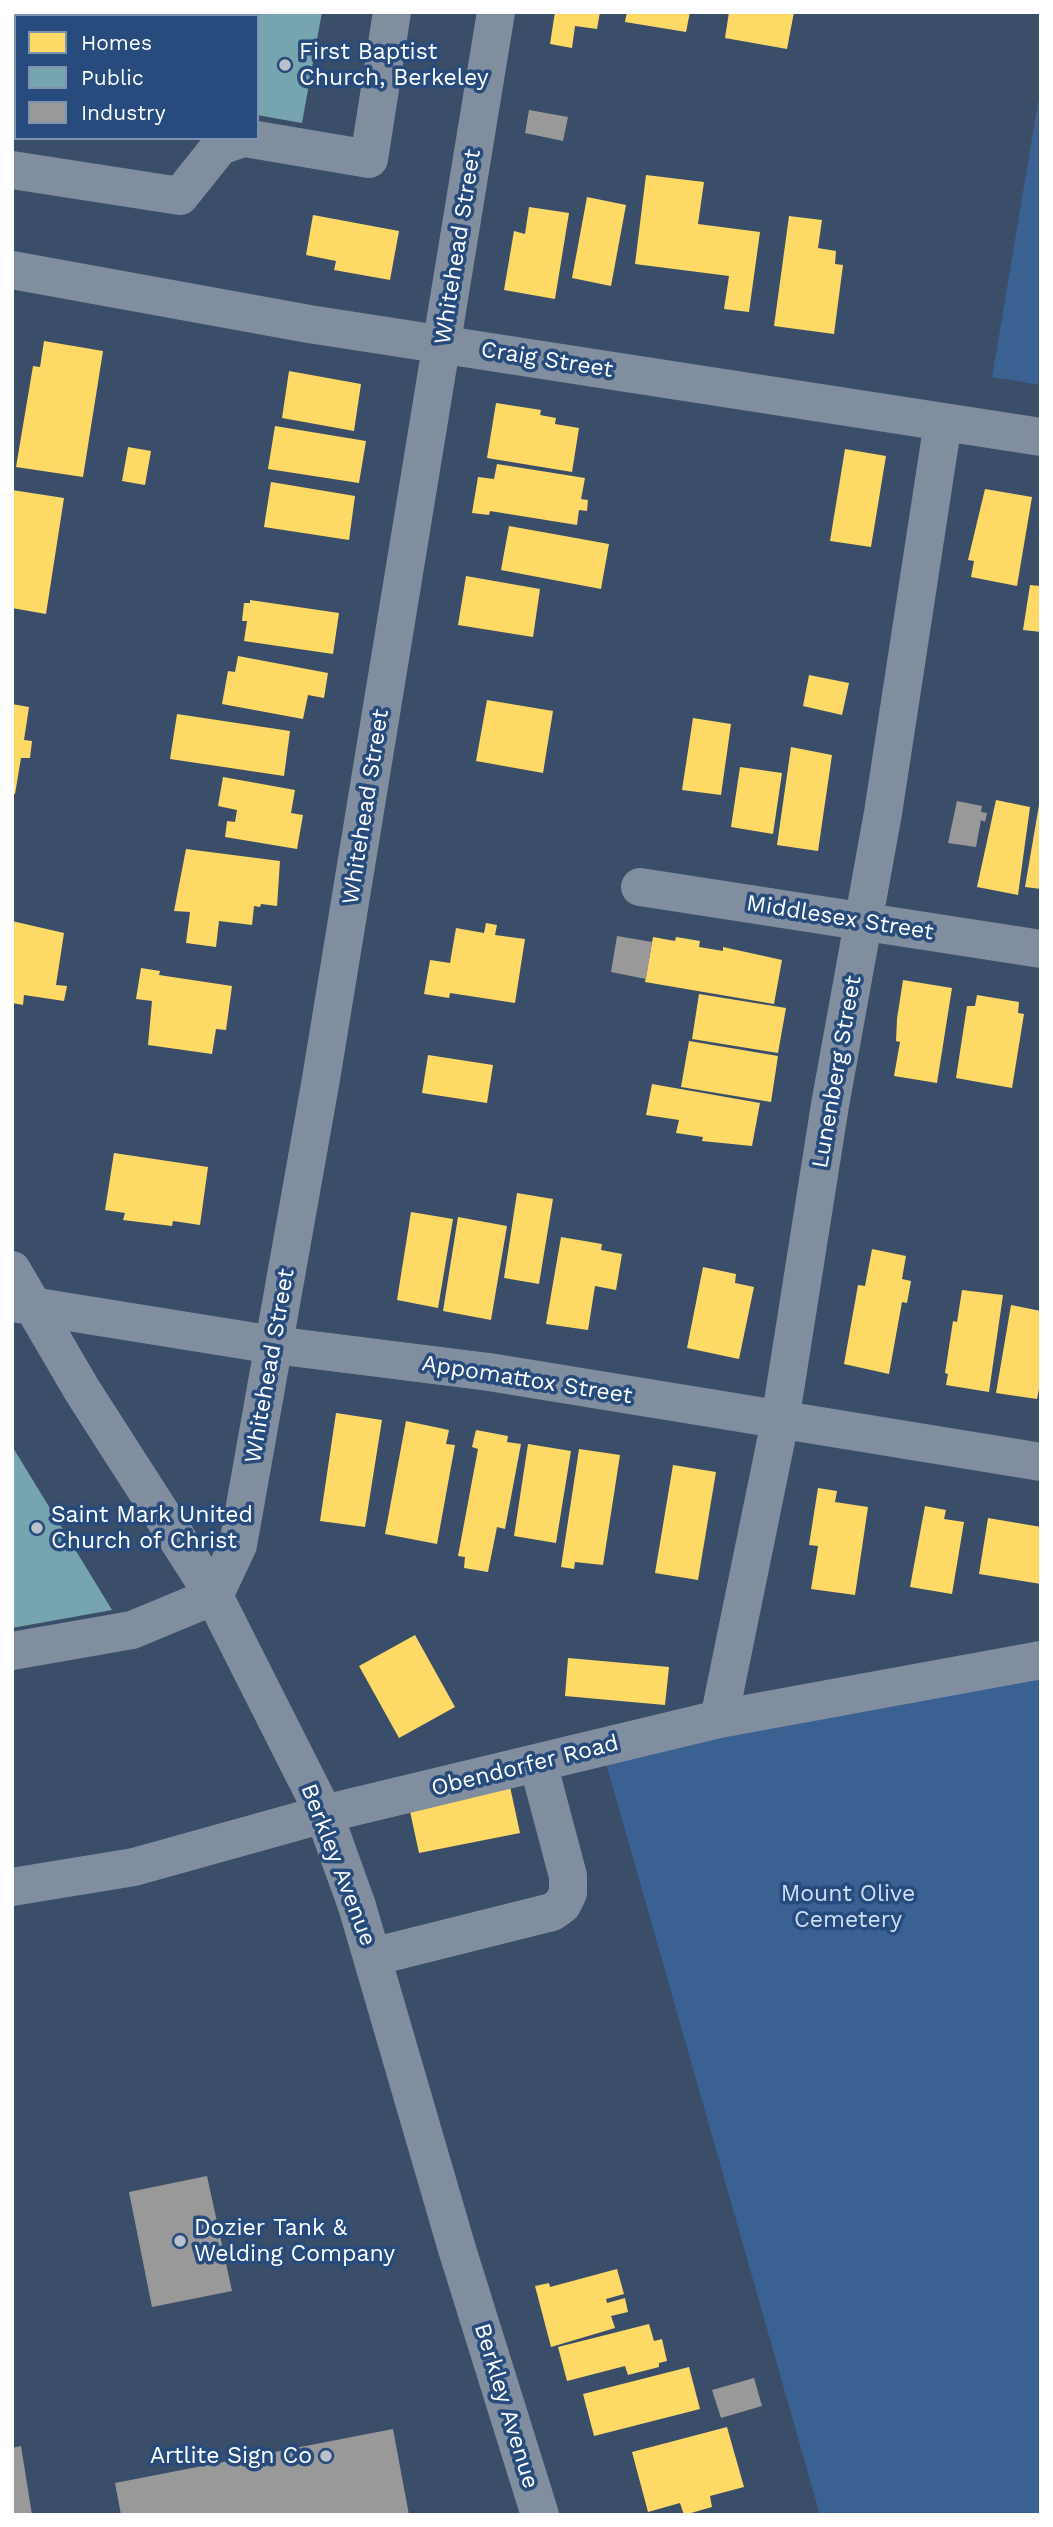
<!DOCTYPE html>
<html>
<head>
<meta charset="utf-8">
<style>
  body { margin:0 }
  #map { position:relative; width:1053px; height:2527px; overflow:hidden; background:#3b4e69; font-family:"Work Sans",sans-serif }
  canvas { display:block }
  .frame { position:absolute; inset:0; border:14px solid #fff; pointer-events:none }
  .legend { position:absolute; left:14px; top:14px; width:245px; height:126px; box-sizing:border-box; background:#274b7d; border:2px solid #7d93b1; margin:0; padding:9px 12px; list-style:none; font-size:21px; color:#fff }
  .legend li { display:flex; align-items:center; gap:14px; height:35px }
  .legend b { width:35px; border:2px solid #7d93b1 }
</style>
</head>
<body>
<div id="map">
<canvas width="1053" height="2527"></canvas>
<div class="frame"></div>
<ul class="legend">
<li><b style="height:19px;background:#ffd966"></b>Homes</li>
<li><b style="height:19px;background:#76a5af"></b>Public</li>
<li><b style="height:19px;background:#999"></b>Industry</li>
</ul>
</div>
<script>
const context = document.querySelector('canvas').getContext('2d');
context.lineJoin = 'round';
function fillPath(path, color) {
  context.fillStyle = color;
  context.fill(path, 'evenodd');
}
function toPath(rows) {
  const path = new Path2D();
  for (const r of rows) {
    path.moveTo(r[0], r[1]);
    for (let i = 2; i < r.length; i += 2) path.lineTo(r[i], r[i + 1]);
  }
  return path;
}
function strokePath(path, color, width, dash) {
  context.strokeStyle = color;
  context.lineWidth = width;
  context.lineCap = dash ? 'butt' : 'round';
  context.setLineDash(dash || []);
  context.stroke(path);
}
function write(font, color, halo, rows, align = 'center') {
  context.font = font + ' "Work Sans",sans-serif';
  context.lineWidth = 7;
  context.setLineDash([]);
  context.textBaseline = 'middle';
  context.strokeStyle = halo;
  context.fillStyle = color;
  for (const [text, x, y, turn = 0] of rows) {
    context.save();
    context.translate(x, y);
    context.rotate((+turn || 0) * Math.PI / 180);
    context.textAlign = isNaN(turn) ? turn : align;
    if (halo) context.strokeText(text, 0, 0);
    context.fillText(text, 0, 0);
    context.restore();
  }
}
fillPath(toPath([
  [1041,85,1041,385,992,377],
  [1041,1675,1041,2515,820,2515,604,1756]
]), '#3b6193');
fillPath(toPath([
  [555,12,600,12,597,29,575,26,572,48,550,44],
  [627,12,690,12,686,32,625,22],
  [729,12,794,12,787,49,725,38],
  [646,175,704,182,698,224,760,232,749,312,724,309,729,276,635,264],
  [587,197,626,205,611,286,572,278],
  [529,207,569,213,555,299,504,290,514,231,525,234],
  [313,215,399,231,390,280,334,270,336,261,306,255],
  [789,216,822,220,818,248,836,251,835,264,843,265,834,334,774,326],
  [44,341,103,351,83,477,16,467,33,366,40,367],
  [289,371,361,384,354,431,282,418],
  [496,403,541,410,540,415,556,418,555,424,579,428,572,472,487,458],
  [275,426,366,441,359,483,268,469],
  [128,447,151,451,145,485,122,481],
  [845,449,886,456,871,547,830,541],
  [497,464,585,478,581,499,588,500,587,511,579,510,577,525,490,511,489,515,472,513,478,477,494,479],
  [271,482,355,496,349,540,264,527],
  [985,489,1032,497,1017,586,971,577,974,561,968,560],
  [12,490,64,498,46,614,12,608],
  [509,526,609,544,601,589,501,570],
  [466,576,540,589,533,637,458,625],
  [1030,585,1041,586,1041,632,1023,630],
  [250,600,339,613,333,654,244,641,247,621,242,621,244,603,250,603],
  [238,656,328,673,324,698,308,695,303,719,222,704,228,671,235,672],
  [809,675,849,683,842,715,803,706],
  [487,700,553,711,543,773,476,761],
  [12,704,29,707,24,740,32,741,30,758,21,758,15,794,12,794],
  [177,714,290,731,284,776,170,759],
  [693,718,731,724,721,795,682,790],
  [791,747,832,755,818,851,777,845],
  [740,767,782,773,773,834,731,827],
  [223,777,295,790,291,813,303,815,297,849,225,837,227,821,235,822,237,810,218,806],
  [996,800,1030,807,1018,895,977,887],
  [1039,805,1041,805,1041,889,1025,887],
  [186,849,280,861,277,906,261,904,260,907,254,906,252,925,219,921,216,947,186,943,190,912,174,911],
  [12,921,64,933,56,985,67,986,64,1001,24,995,23,1005,12,1003],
  [486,923,497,925,495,935,525,939,515,1003,450,993,449,998,424,994,430,960,450,963,456,928,484,933],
  [653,937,675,941,676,937,700,941,699,947,723,951,723,947,782,960,774,1004,645,982],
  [141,968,160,971,159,975,232,986,226,1030,216,1029,212,1054,148,1045,152,1001,136,999],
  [903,980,952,988,937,1083,894,1076,900,1042,896,1041,897,1019],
  [699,994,786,1008,778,1053,692,1039],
  [977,995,1019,1002,1018,1013,1024,1014,1012,1088,956,1078,967,1006,975,1006],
  [689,1041,778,1056,771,1102,681,1087],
  [428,1055,493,1065,487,1103,422,1093],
  [652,1084,760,1103,752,1146,702,1141,703,1137,676,1133,679,1120,646,1115],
  [114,1153,208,1167,200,1225,173,1221,172,1226,123,1220,125,1213,105,1210],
  [517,1193,553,1199,539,1284,504,1278],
  [411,1212,453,1219,438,1308,397,1300],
  [458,1217,507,1226,491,1320,443,1311],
  [561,1237,602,1244,601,1250,622,1254,616,1290,595,1286,588,1330,546,1324],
  [872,1249,906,1256,902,1279,911,1281,907,1303,902,1302,889,1374,844,1364,858,1285,865,1286],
  [703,1267,736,1274,735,1283,754,1287,739,1359,687,1348],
  [962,1290,1003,1295,989,1392,946,1385,948,1374,945,1373,953,1321,957,1322],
  [1011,1305,1041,1311,1041,1379,1037,1399,996,1393],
  [336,1413,382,1420,365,1527,320,1521],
  [406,1421,449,1430,446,1444,455,1445,437,1544,385,1534],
  [476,1430,508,1436,507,1442,521,1444,505,1529,497,1527,488,1572,464,1568,465,1557,458,1556,478,1449,472,1447],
  [528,1444,571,1451,556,1543,514,1536],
  [579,1449,620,1455,603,1565,575,1562,574,1569,561,1567],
  [673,1465,716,1472,698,1580,655,1573],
  [818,1488,837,1491,835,1502,868,1507,855,1595,811,1589,818,1546,809,1545],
  [925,1506,946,1510,944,1519,964,1522,952,1594,910,1587],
  [988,1518,1041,1527,1041,1584,979,1574],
  [415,1635,455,1707,399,1738,359,1666],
  [568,1658,669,1667,665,1705,565,1696],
  [509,1782,520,1833,419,1853,408,1802],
  [617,2269,624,2294,606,2299,607,2303,625,2298,628,2312,611,2316,615,2328,551,2347,535,2286,549,2283,550,2287],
  [649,2324,654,2341,662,2339,667,2361,659,2363,659,2367,628,2375,625,2366,567,2381,558,2347],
  [689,2367,700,2409,594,2436,583,2394],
  [727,2427,744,2487,710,2496,712,2507,684,2515,680,2503,648,2512,632,2452]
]), '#ffd966');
fillPath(toPath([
  [101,12,322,12,302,123,257,115,257,16,103,16],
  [12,1446,112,1610,12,1628]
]), '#76a5af');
fillPath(toPath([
  [529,110,568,117,563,141,525,133],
  [957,801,982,806,981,812,987,813,985,822,981,820,976,847,948,843],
  [617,936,652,942,646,979,611,972],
  [207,2176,232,2291,152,2307,129,2192],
  [754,2378,762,2406,721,2418,712,2390],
  [393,2429,409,2515,121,2515,115,2483],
  [21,2446,32,2515,12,2515,12,2448]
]), '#999');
strokePath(toPath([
  [245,138,369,159,392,12],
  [12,170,180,196,220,146,243,138],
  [12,270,309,324,1041,437],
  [640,887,1041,949],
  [12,1270,82,1390,214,1596,324,1814,357,1906,457,2249,540,2515],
  [19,1304,274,1345,489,1372,1041,1462],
  [12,1651,132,1630,214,1596,238,1545,321,1079,496,12],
  [719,1719,780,1421,830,1105,883,813,943,422],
  [12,1887,134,1867,324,1814,719,1719,1041,1660],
  [372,1957,552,1912,562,1905,568,1893,568,1876,538,1763]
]), '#808ea0', 38);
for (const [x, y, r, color] of [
  [285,65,7,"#bac1ca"],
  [37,1528,7,"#bac1ca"],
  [180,2241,7,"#bac1ca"],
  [326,2456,7,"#bac1ca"]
]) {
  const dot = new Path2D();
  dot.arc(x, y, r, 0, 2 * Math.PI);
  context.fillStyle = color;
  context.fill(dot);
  strokePath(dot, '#274b7d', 2.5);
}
write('23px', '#fff', '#274b7d', [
  ["First Baptist",299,52],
  ["Church, Berkeley",299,78],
  ["Saint Mark United",51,1515],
  ["Church of Christ",51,1541],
  ["Dozier Tank &",194,2228],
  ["Welding Company",194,2254],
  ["Artlite Sign Co",312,2456,"right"]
], 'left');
write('23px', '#fff', '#274b7d', [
  ["Whitehead Street",458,247,-81],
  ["Craig Street",547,360,9],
  ["Whitehead Street",366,807,-81],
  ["Middlesex Street",840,918,9],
  ["Lunenberg Street",837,1072,-80],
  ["Whitehead Street",270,1366,-80],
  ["Appomattox Street",527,1380,9],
  ["Obendorfer Road",525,1766,-14],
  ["Berkley Avenue",338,1865,69],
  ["Berkley Avenue",506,2406,73]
]);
write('23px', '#cfdff4', '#274b7d', [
  ["Mount Olive",848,1894],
  ["Cemetery",848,1920]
]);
</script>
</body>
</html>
